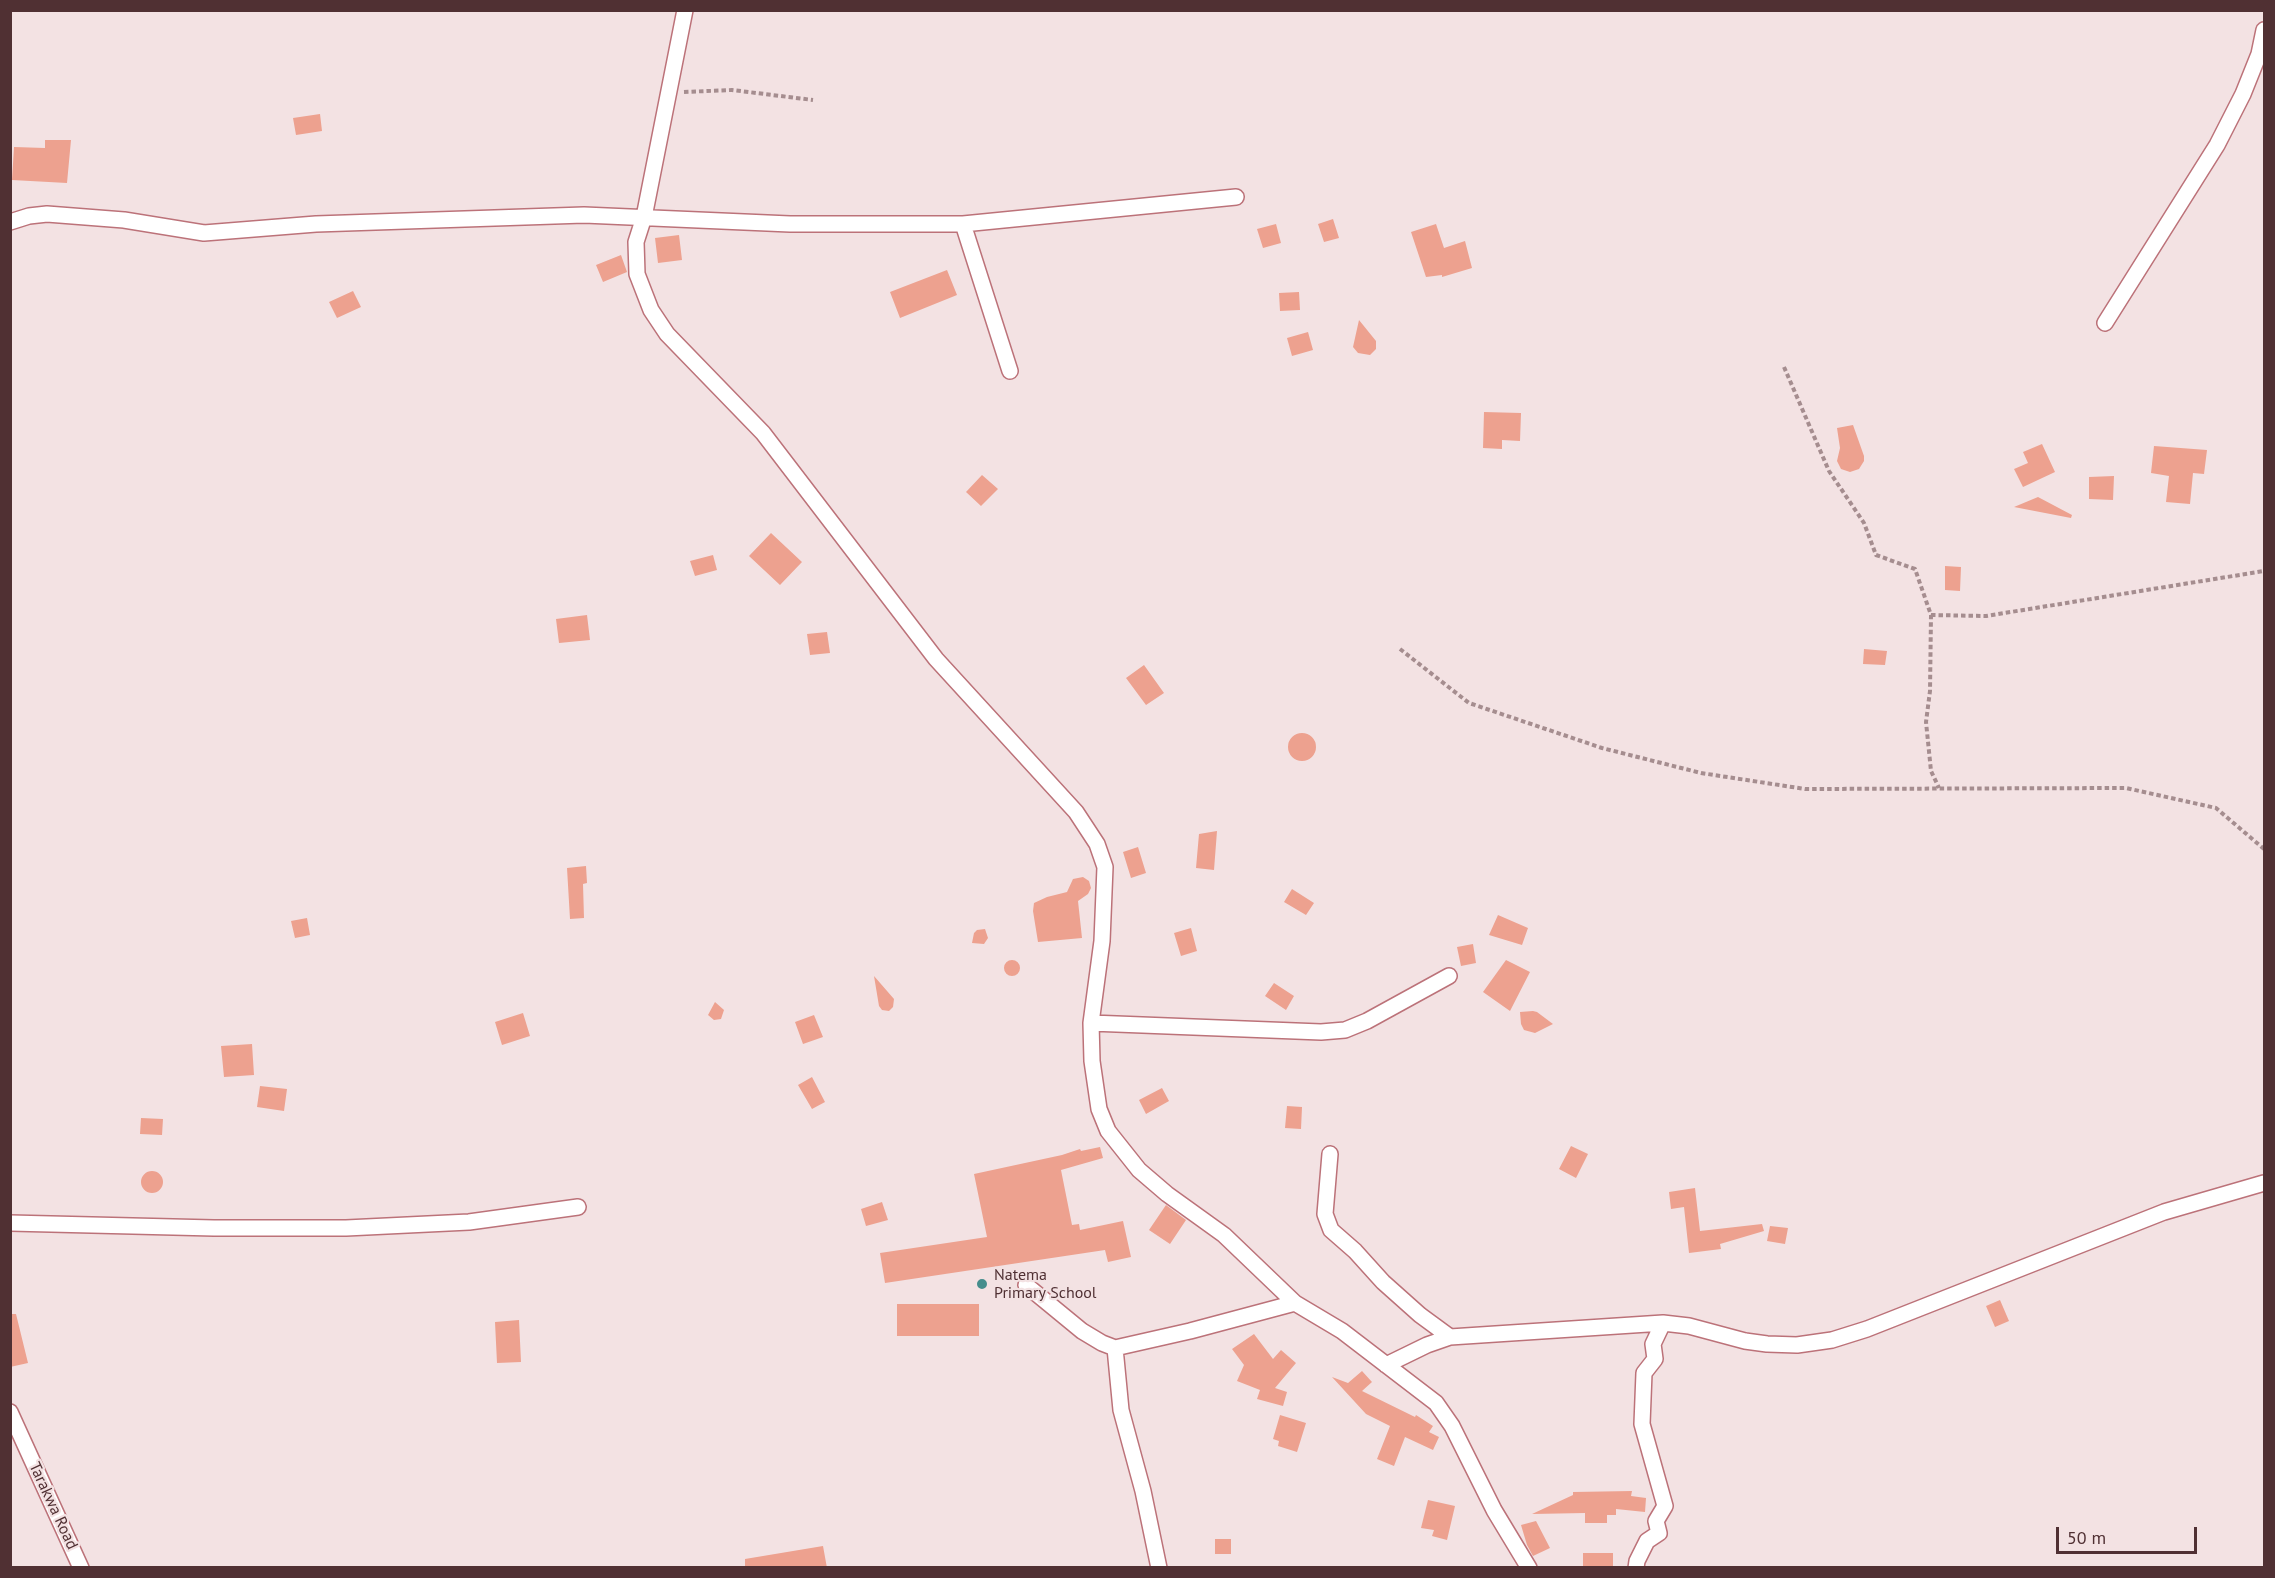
<!DOCTYPE html>
<html>
<head>
<meta charset="utf-8">
<style>
  body { margin:0 }
  #map { position:relative; width:2275px; height:1578px; overflow:hidden; background:#f3e2e3; font-family:"PT Sans",sans-serif }
  canvas { display:block }
  .frame { position:absolute; inset:0; border:12px solid #503033; pointer-events:none }
  .scale { position:absolute; left:2056px; top:1527px; width:141px; height:27px; box-sizing:border-box; border:3px solid #503033; border-top:0; padding-left:8px; font-size:18px; line-height:21px; white-space:nowrap; color:#503033; -webkit-text-stroke:4px #f3e2e3; paint-order:stroke }
</style>
</head>
<body>
<div id="map">
<canvas width="2275" height="1578"></canvas>
<div class="frame"></div>
<div class="scale">50 m</div>
</div>
<script>
const context = document.querySelector('canvas').getContext('2d');
context.lineJoin = 'round';
function fillPath(path, color) {
  context.fillStyle = color;
  context.fill(path, 'evenodd');
}
function toPath(rows) {
  const path = new Path2D();
  for (const r of rows) {
    if (r.length === 3) {
      path.moveTo(r[0] + r[2], r[1]);
      path.arc(r[0], r[1], r[2], 0, 2 * Math.PI);
      continue;
    }
    path.moveTo(r[0], r[1]);
    for (let i = 2; i < r.length; i += 2) path.lineTo(r[i], r[i + 1]);
  }
  return path;
}
function strokePath(path, color, width, dash) {
  context.strokeStyle = color;
  context.lineWidth = width;
  context.lineCap = dash ? 'butt' : 'round';
  context.setLineDash(dash || []);
  context.stroke(path);
}
function write(font, color, halo, rows, align = 'center') {
  context.font = font + ' "PT Sans",sans-serif';
  context.lineWidth = 4.5;
  context.setLineDash([]);
  context.textBaseline = 'middle';
  context.strokeStyle = halo;
  context.fillStyle = color;
  for (const [text, x, y, turn = 0] of rows) {
    context.save();
    context.translate(x, y);
    context.rotate((+turn || 0) * Math.PI / 180);
    context.textAlign = isNaN(turn) ? turn : align;
    if (halo) context.strokeText(text, 0, 0);
    context.fillText(text, 0, 0);
    context.restore();
  }
}
fillPath(toPath([
  [320,114,322,131,296,135,293,118],
  [45,140,71,140,67,183,12,180,14,147,45,148],
  [1333,219,1339,238,1324,242,1318,224],
  [1276,224,1281,243,1263,248,1257,229],
  [1436,224,1444,248,1465,241,1472,268,1442,277,1442,275,1426,277,1411,232],
  [679,235,682,260,658,263,655,238],
  [621,255,627,272,603,282,596,265],
  [947,270,957,295,900,318,890,292],
  [353,291,361,307,337,318,329,302],
  [1299,292,1300,310,1280,311,1279,293],
  [1359,320,1376,341,1376,349,1370,355,1358,353,1353,347],
  [1308,332,1313,350,1292,356,1287,338],
  [1484,412,1521,413,1520,441,1502,440,1502,449,1483,448],
  [1853,425,1864,456,1864,461,1859,469,1850,472,1841,469,1837,461,1840,448,1837,428],
  [2042,444,2055,472,2023,487,2014,469,2028,463,2023,452],
  [2154,446,2207,450,2204,474,2193,473,2190,504,2166,502,2169,476,2151,473],
  [982,475,998,489,981,506,966,492],
  [2114,476,2113,500,2089,499,2089,477],
  [2038,497,2072,515,2071,518,2014,507],
  [771,533,802,562,780,585,749,556],
  [713,555,717,570,695,576,690,561],
  [1945,566,1961,567,1960,591,1945,590],
  [587,615,590,640,559,643,556,619],
  [827,632,830,653,810,655,807,634],
  [1864,649,1887,651,1885,665,1863,664],
  [1144,665,1164,693,1146,705,1126,678],
  [1302,747,14],
  [1217,831,1214,870,1196,868,1199,834],
  [1138,847,1146,873,1131,878,1123,852],
  [586,866,587,883,583,884,584,918,570,919,567,868],
  [1083,877,1089,881,1091,888,1088,894,1078,901,1082,938,1038,942,1033,911,1034,903,1047,897,1067,892,1073,879],
  [1292,889,1314,903,1306,915,1284,902],
  [1498,915,1528,928,1522,945,1489,935],
  [307,918,310,935,295,938,291,921],
  [1191,928,1197,951,1181,956,1174,933],
  [985,929,988,938,984,944,972,943,974,933,977,930],
  [1473,944,1476,963,1461,966,1457,947],
  [1506,960,1530,972,1510,1011,1483,992],
  [1012,968,8],
  [874,976,894,999,893,1007,889,1011,882,1010,879,1006],
  [1274,983,1294,996,1286,1010,1265,996],
  [715,1002,724,1010,721,1019,714,1020,708,1015],
  [1533,1011,1537,1012,1553,1024,1535,1033,1524,1030,1521,1024,1520,1012],
  [523,1013,530,1036,502,1045,495,1022],
  [814,1015,823,1037,803,1044,795,1022],
  [252,1044,254,1075,224,1077,221,1046],
  [812,1077,825,1102,812,1109,798,1085],
  [260,1086,287,1089,284,1111,257,1107],
  [1162,1088,1169,1101,1146,1114,1139,1100],
  [1287,1106,1302,1107,1301,1129,1285,1128],
  [141,1118,163,1119,162,1135,140,1134],
  [1571,1146,1588,1154,1576,1178,1559,1169],
  [1100,1147,1103,1158,1061,1170,1072,1225,1079,1224,1080,1230,1123,1221,1131,1257,1108,1262,1105,1250,885,1283,880,1253,987,1237,974,1174,1062,1155,1080,1149,1081,1151],
  [152,1182,11],
  [1695,1188,1700,1231,1762,1224,1764,1231,1720,1244,1721,1249,1689,1253,1684,1207,1671,1209,1669,1192],
  [882,1202,888,1220,866,1226,861,1209],
  [1166,1205,1186,1220,1170,1244,1149,1230],
  [1770,1226,1788,1228,1785,1244,1767,1241],
  [2000,1300,2009,1321,1995,1327,1986,1306],
  [897,1304,979,1304,979,1336,897,1336],
  [10,1314,16,1314,28,1363,10,1367],
  [519,1320,521,1362,497,1363,495,1322],
  [1254,1334,1273,1359,1281,1350,1296,1363,1275,1388,1287,1392,1283,1406,1257,1399,1260,1390,1237,1381,1244,1365,1232,1349],
  [1362,1371,1372,1382,1362,1391,1415,1417,1416,1415,1433,1426,1429,1432,1439,1437,1433,1450,1405,1437,1394,1466,1377,1459,1390,1426,1366,1414,1332,1377,1348,1383],
  [1280,1415,1306,1423,1297,1452,1278,1446,1279,1441,1273,1439],
  [1632,1491,1631,1496,1646,1498,1645,1512,1616,1509,1616,1515,1607,1515,1607,1523,1585,1523,1585,1513,1532,1514,1573,1495,1573,1492],
  [1428,1500,1455,1506,1447,1540,1432,1536,1434,1530,1421,1528],
  [1536,1521,1550,1548,1533,1556,1527,1545,1521,1525],
  [1215,1539,1231,1539,1231,1554,1215,1554],
  [823,1546,827,1568,745,1568,745,1559],
  [1583,1553,1613,1553,1613,1568,1583,1568]
]), '#eda18f');
const minor = toPath([
  [685,10,644,217,636,242,637,274,651,310,667,334,763,433,936,659,1076,812,1097,844,1105,867,1102,941,1091,1023,1092,1061,1099,1109,1108,1131,1139,1170,1167,1194,1224,1235,1295,1303,1342,1331,1436,1403,1452,1426,1494,1510,1529,1568],
  [10,222,29,216,47,214,124,220,204,233,316,224,584,215,790,224,963,224,1236,197],
  [963,224,1010,371],
  [2105,323,2217,145,2243,94,2259,54,2264,30],
  [1091,1023,1321,1032,1345,1030,1367,1021,1449,976],
  [1330,1154,1325,1214,1331,1230,1355,1251,1383,1282,1420,1315,1450,1337],
  [10,1223,214,1228,346,1228,469,1222,578,1207],
  [1026,1285,1082,1331,1102,1343,1115,1348,1190,1331,1295,1303],
  [1115,1348,1121,1410,1143,1491,1159,1568],
  [1386,1365,1427,1345,1450,1337,1663,1323,1689,1326,1745,1341,1767,1344,1797,1345,1832,1340,1867,1329,2164,1212,2264,1183],
  [10,1412,81,1568],
  [1636,1568,1637,1561,1647,1541,1659,1533,1656,1521,1665,1506,1642,1424,1644,1373,1655,1359,1653,1344,1663,1323]
]);
strokePath(minor, '#bc7279', 18);
strokePath(toPath([
  [684,92,732,90,813,100],
  [1784,367,1829,471,1864,523,1876,555,1915,569,1931,615,1930,691,1926,722,1931,771,1939,788],
  [1931,615,1986,616,2264,571],
  [1400,649,1469,703,1602,748,1701,773,1805,789,2126,788,2216,808,2264,849]
]), '#a58d8f', 4, [4.5, 3]);
strokePath(minor, '#fff', 15);
for (const [x, y, r, color] of [
  [982,1284,6,"#458d8c"]
]) {
  const dot = new Path2D();
  dot.arc(x, y, r, 0, 2 * Math.PI);
  context.fillStyle = color;
  context.fill(dot);
  strokePath(dot, '#f3e2e3', 2);
}
write('16px', '#503033', '#f3e2e3', [
  ["Natema",994,1275],
  ["Primary School",994,1293]
], 'left');
write('16px', '#503033', '#f3e2e3', [
  ["Tarakwa Road",53,1506,65]
]);
</script>
</body>
</html>
